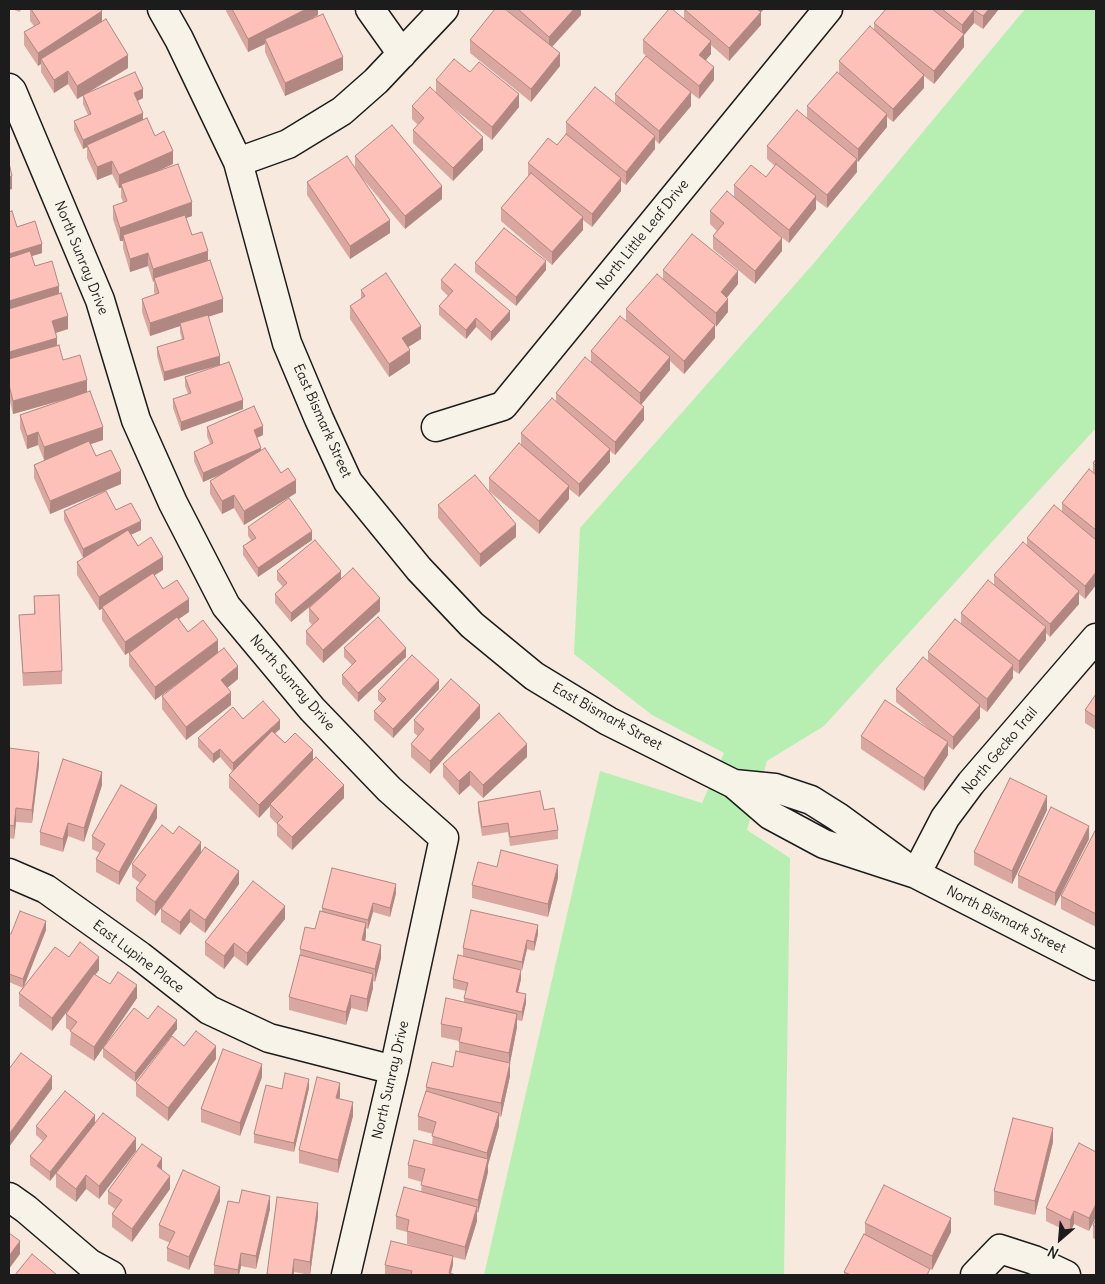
<!DOCTYPE html>
<html>
<head>
<meta charset="utf-8">
<style>
  body { margin:0 }
  #map { position:relative; width:1105px; height:1284px; overflow:hidden; background:#f8e9df; font-family:Delius,sans-serif }
  canvas { display:block }
  .frame { position:absolute; inset:0; border:10px solid #1c1c1c; pointer-events:none }
  .north { position:absolute; left:1035px; top:1214px; width:50px; height:50px; -webkit-text-stroke:4px #f7f3e8; paint-order:stroke; rotate:207deg; font-size:14px; font-weight:700; line-height:20px; text-align:center; color:#1c1c1c }
  .north::after { content:''; display:block; margin:auto; width:18px; height:22px; background:#1c1c1c; clip-path:polygon(50% 0,100% 100%,50% 72%,0 100%) }
</style>
</head>
<body>
<div id="map">
<canvas width="1105" height="1284"></canvas>
<div class="frame"></div>
<div class="north">N</div>
</div>
<script>
const context = document.querySelector('canvas').getContext('2d');
context.lineJoin = 'round';
function fillPath(path, color) {
  context.fillStyle = color;
  context.fill(path, 'evenodd');
}
function toPath(rows) {
  const path = new Path2D();
  for (const r of rows) {
    path.moveTo(r[0], r[1]);
    for (let i = 2; i < r.length; i += 2) path.lineTo(r[i], r[i + 1]);
  }
  return path;
}
function strokePath(path, color, width, dash) {
  context.strokeStyle = color;
  context.lineWidth = width;
  context.lineCap = dash ? 'butt' : 'round';
  context.setLineDash(dash || []);
  context.stroke(path);
}
function write(font, color, halo, rows, align = 'center') {
  context.font = font + ' Delius,sans-serif';
  context.lineWidth = 4;
  context.setLineDash([]);
  context.textBaseline = 'middle';
  context.strokeStyle = halo;
  context.fillStyle = color;
  for (const [text, x, y, turn = 0] of rows) {
    context.save();
    context.translate(x, y);
    context.rotate((+turn || 0) * Math.PI / 180);
    context.textAlign = isNaN(turn) ? turn : align;
    if (halo) context.strokeText(text, 0, 0);
    context.fillText(text, 0, 0);
    context.restore();
  }
}
fillPath(toPath([
  [1025,9,1096,9,1096,428,824,726,767,761,747,830,790,858,784,1275,484,1275,600,771,702,803,724,753,652,715,574,654,580,528,814,263]
]), '#b7efb2');
const minor = toPath([
  [162,9,179,39,238,162,287,343,319,419,348,482,419,569,472,625,534,676,608,721,734,784,770,815,824,844,916,874],
  [370,9,402,54],
  [9,88,12,91,100,300,136,420,173,503,226,606,312,709,389,789,444,838,394,1070,346,1275],
  [238,162,288,144,342,111,376,81,444,9],
  [436,427,503,406,828,9],
  [734,784,775,788,811,800,838,817,916,874,1096,966],
  [9,873,46,889,140,956,209,1010,269,1038,394,1070],
  [916,874,945,818,971,783,1096,638],
  [9,1197,26,1209,89,1263,111,1275],
  [975,1275,1000,1249,1034,1260,1066,1275]
]);
strokePath(minor, '#1c1c1c', 31);
strokePath(minor, '#f7f3e8', 28);
fillPath(toPath([
  [11,9,21,9,20,12],
  [30,9,101,9,102,22,128,68,88,93,143,98,138,101,143,120,155,136,173,164,157,171,192,216,186,218,192,235,208,260,223,312,209,316,164,381,157,356,157,347,182,340,180,332,180,326,150,336,142,312,142,299,155,294,154,292,154,282,153,282,148,266,130,272,123,248,123,241,120,241,113,219,113,206,123,202,121,197,121,188,119,188,112,174,97,180,87,158,87,147,83,149,74,130,74,121,88,115,83,104,83,96,77,99,68,84,54,93,41,72,41,64,38,66,24,45,24,32,34,26,30,21],
  [226,9,318,9,318,15,313,18,343,70,285,96,265,52,265,44,248,52,226,11],
  [508,9,581,9,581,15,552,47,560,66,531,102,470,53,470,40,508,11],
  [684,9,764,9,761,12,761,25,729,61,711,45,711,54,706,60,714,80,699,99,691,93,691,106,659,144,655,140,655,149,626,185,621,181,621,191,592,227,583,220,583,230,552,265,501,221,501,208,528,176,528,163,557,145,566,135,566,122,615,103,615,94,669,75,643,53,643,40,684,19],
  [886,9,999,9,983,29,974,23,964,35,964,47,934,84,924,76,924,88,893,122,887,117,887,127,858,162,857,161,857,172,827,208,816,200,816,209,789,243,766,225,782,251,755,284,713,249,713,236,717,231,710,224,710,211,734,197,734,185,766,177,775,166,767,159,767,146,807,119,807,106,839,74,839,61,874,30,874,23],
  [470,72,519,107,492,140,447,103,483,150,453,181,413,143,413,130,418,125,412,119,412,106,436,92,436,80],
  [355,156,442,199,405,229,357,172,390,233,350,259,307,195,307,182,355,168],
  [9,212,17,227,42,253,32,256,35,266,59,294,68,329,56,333,57,346,63,360,87,392,103,440,90,444,96,456,121,484,50,514,34,478,34,465,49,458,44,460,38,445,27,449,20,428,20,415,66,399,13,414,9,398],
  [475,263,546,270,516,306,475,272],
  [663,270,738,284,727,297,728,312,715,326,715,338,684,374,670,361,670,370,641,405,644,420,615,455,610,451,610,462,579,497,569,489,569,499,539,534,489,491,489,478,521,445,521,433,556,402,556,393,591,362,591,351,626,320,626,309,663,279],
  [441,280,510,320,491,341,476,327,466,339,439,315,439,306,448,296,441,289],
  [361,290,421,339,408,347,410,363,389,377,350,319,350,306,361,299],
  [185,377,243,409,181,431,173,408,173,399,188,394,185,386],
  [207,427,263,435,257,438,261,450,281,473,296,493,244,525,234,508,222,514,210,494,210,481,219,475,203,482,194,461,194,452,210,444,207,436],
  [1096,459,1096,585,1085,599,1079,594,1079,604,1050,637,1046,633,1046,640,1019,674,1013,670,1013,678,987,712,980,707,980,718,953,750,948,746,948,755,924,791,861,749,861,736,929,729,896,702,896,689,928,661,928,652,961,623,961,613,994,584,994,575,1027,546,1027,538,1062,511,1062,503,1093,472,1093,463],
  [438,505,516,537,480,567,438,518],
  [64,511,141,530,130,535,138,546,163,570,154,575,163,589,189,612,179,619,188,632,218,652,238,679,227,688,231,705,186,740,162,709,162,696,177,684,155,700,129,666,129,653,131,651,125,655,102,620,102,609,99,610,77,575,77,562,87,556,83,558,64,520],
  [248,527,312,540,258,577,243,555,243,546,251,540,248,536],
  [277,571,341,578,380,611,323,663,306,644,306,631,312,625,309,621,309,608,317,601,291,622,275,603,275,594,283,587,277,580],
  [34,596,62,671,62,684,23,686,19,615,34,614],
  [344,648,406,657,358,702,342,684,342,675,352,665,344,657],
  [439,689,393,738,374,720,374,711,382,703,378,700,378,691],
  [1096,694,1096,730,1085,723,1085,710],
  [480,718,430,774,411,757,411,744,418,736,414,733,414,720],
  [243,719,280,729,275,733,285,743,313,761,344,798,292,850,277,836,277,824,270,817,270,806,259,818,229,788,229,775,232,771,220,757,213,763,198,747,198,738],
  [9,748,39,765,32,823,16,822,14,839,9,838],
  [527,757,483,798,470,785,459,795,443,777,443,764],
  [102,785,84,842,68,836,63,852,40,845,40,832],
  [478,802,544,810,558,830,558,839,510,846,508,832,482,836,478,811],
  [1047,810,1012,884,974,865,974,852],
  [157,818,119,885,96,872,96,859,100,853,92,849,92,836],
  [1096,829,1096,927,1061,909,1061,896],
  [173,834,201,853,239,884,205,933,190,922,180,935,161,922,161,909,181,882,155,916,136,901,136,888,140,883,132,877,132,864],
  [1089,839,1055,906,1018,888,1018,875],
  [558,878,548,917,472,898,472,885],
  [396,893,390,917,373,912,368,929,366,928,366,936,365,941,381,958,375,982,373,981,373,988,367,1012,351,1008,346,1025,289,1010,289,997,300,956,300,949,315,929,322,912,322,908],
  [285,919,247,966,234,956,224,969,205,955,205,942],
  [46,930,24,987,69,957,99,970,95,975,110,984,137,998,94,1061,70,1045,71,1031,66,1028,66,1014,73,1004,52,1031,19,1006,19,993,23,988,9,982,9,934,11,934],
  [538,934,534,951,527,949,522,970,509,968,521,979,518,992,526,1003,522,1021,517,1020,517,1027,510,1063,510,1076,501,1117,499,1116,499,1126,488,1165,488,1172,478,1213,477,1212,477,1221,465,1260,453,1257,453,1265,451,1274,456,1275,392,1275,385,1274,385,1265,434,1252,407,1244,407,1232,396,1229,396,1216,421,1192,422,1182,408,1178,408,1165,432,1145,433,1134,418,1130,418,1116,426,1091,426,1087,453,1067,459,1052,459,1041,441,1037,441,1024,464,1002,464,998,466,991,453,988,453,979,463,956,463,948],
  [148,1019,177,1029,135,1082,103,1057,103,1048],
  [184,1046,216,1059,168,1121,136,1096,136,1083],
  [262,1077,240,1136,201,1122,201,1109],
  [309,1088,294,1152,254,1143,254,1134,282,1089],
  [340,1096,339,1099,353,1116,338,1173,299,1163,299,1150],
  [95,1123,136,1151,99,1199,86,1189,76,1202,56,1187,56,1173,69,1157,50,1181,30,1165,30,1156,43,1141,36,1135,36,1126],
  [1053,1142,1035,1215,994,1205,994,1191],
  [1096,1152,1089,1231,1074,1224,1070,1233,1046,1221,1046,1208],
  [162,1170,170,1189,132,1242,112,1227,112,1214,115,1209,108,1204,108,1191],
  [277,1197,318,1216,310,1275,294,1272,294,1275,267,1275],
  [220,1201,189,1270,167,1261,167,1248,170,1243,159,1238,159,1225],
  [270,1209,256,1269,241,1266,239,1275,214,1275,214,1265],
  [1096,1219,1096,1240,1093,1238,1093,1225],
  [865,1223,951,1232,932,1270,914,1261,930,1275,844,1275,844,1272,865,1235]
]), '#daa6a0');
fillPath(toPath([
  [306,9,318,9,318,15,266,43,265,39,265,44,248,52,248,39],
  [574,9,581,9,581,15,549,50,549,37],
  [758,9,764,9,758,15],
  [989,9,999,9,983,29,983,16],
  [974,10,974,23,964,35,964,47,934,84,934,71,962,36,962,25],
  [102,11,102,24,41,59,41,64,38,66,38,53],
  [761,12,761,25,729,61,729,48],
  [711,41,711,54,699,68,699,55],
  [560,53,560,66,531,102,531,89],
  [128,55,128,68,77,99,77,86],
  [343,57,343,70,285,96,285,83],
  [714,67,714,80,699,99,699,86],
  [68,71,68,84,54,93,54,80],
  [924,75,924,88,893,122,893,109],
  [143,89,143,98,134,102,134,93],
  [691,92,691,106,659,144,659,131],
  [519,94,519,107,492,140,492,127],
  [143,113,143,122,87,145,87,147,83,149,83,140],
  [887,114,887,127,858,162,858,149],
  [655,136,655,149,626,185,626,172],
  [483,137,483,150,453,181,453,168],
  [173,151,173,164,122,187,121,184,121,188,119,188,119,175],
  [857,159,857,172,827,208,827,195],
  [112,161,112,174,97,180,97,167],
  [12,176,12,189,9,190,9,177],
  [621,178,621,191,592,227,592,214],
  [442,186,442,199,405,229,405,216],
  [816,196,816,209,789,243,789,230],
  [192,202,192,216,124,240,123,235,123,241,120,241,120,228],
  [583,217,583,230,552,265,552,252],
  [390,220,390,233,350,259,350,246],
  [782,238,782,251,755,284,755,271],
  [42,244,42,253,9,263,9,254],
  [208,251,208,264,154,278,153,282,153,269],
  [148,253,148,266,130,272,130,259],
  [546,261,546,270,516,306,516,297],
  [738,271,738,284,721,305,721,292],
  [59,286,59,299,9,314,9,301],
  [223,299,223,312,181,326,180,323,180,326,150,336,150,323],
  [728,299,728,312,716,327,716,313],
  [510,311,510,320,491,341,491,332],
  [68,316,68,329,52,334,52,321],
  [476,318,476,327,466,339,466,330],
  [715,325,715,338,684,374,684,361],
  [421,326,421,339,402,351,402,338],
  [57,338,57,351,9,365,9,352],
  [410,350,410,363,389,377,389,364],
  [220,356,220,365,164,381,164,372],
  [670,357,670,370,640,406,640,393],
  [87,380,87,393,13,414,13,401],
  [243,400,243,409,181,431,181,422],
  [644,407,644,420,615,455,615,442],
  [263,426,263,435,254,439,254,430],
  [103,427,103,440,44,460,44,447],
  [38,432,38,445,27,449,27,436],
  [261,448,261,457,203,482,203,473],
  [610,449,610,462,579,497,579,484],
  [121,471,121,484,50,514,50,501],
  [296,480,296,493,244,525,244,511],
  [569,486,569,499,539,534,539,521],
  [234,495,234,508,222,514,222,501],
  [141,521,141,530,83,558,83,549],
  [516,524,516,537,480,567,480,554],
  [312,531,312,540,258,577,258,568],
  [163,557,163,570,103,608,102,607,102,609,99,610,99,597],
  [341,571,341,580,291,622,291,613],
  [1096,572,1096,585,1085,599,1085,586],
  [1079,591,1079,604,1050,637,1050,624],
  [380,598,380,611,323,663,323,650],
  [189,599,189,612,125,655,125,642],
  [1046,627,1046,640,1019,674,1019,661],
  [218,640,218,653,155,700,155,687],
  [406,648,406,657,358,702,358,693],
  [1013,665,1013,678,987,712,987,699],
  [238,666,238,679,221,693,221,680],
  [439,680,439,689,393,738,393,729],
  [231,692,231,705,186,740,186,727],
  [480,705,480,718,430,774,430,761],
  [980,705,980,718,953,750,953,737],
  [280,720,280,729,233,772,233,763],
  [948,742,948,755,924,791,924,778],
  [527,744,527,757,483,798,483,785],
  [220,749,220,757,213,763,213,754],
  [313,750,313,763,270,804,270,806,259,818,259,805],
  [39,752,39,765,32,823,32,810],
  [470,771,470,785,459,795,459,781],
  [102,772,102,785,84,842,84,828],
  [344,785,344,798,292,850,292,837],
  [1047,796,1047,810,1012,884,1012,871],
  [157,805,157,818,119,885,119,872],
  [16,808,16,822,14,839,14,826],
  [68,823,68,836,63,852,63,839],
  [1089,826,1089,839,1055,906,1055,893],
  [201,842,201,855,155,916,155,902],
  [558,865,558,878,548,917,548,904],
  [239,871,239,884,205,933,205,920],
  [396,884,396,893,390,917,390,908],
  [373,903,373,912,368,929,368,920],
  [285,906,285,919,247,966,247,953],
  [190,909,190,922,180,935,180,922],
  [46,921,46,930,23,988,23,979],
  [366,923,366,936,362,953,362,940],
  [538,925,538,934,534,951,534,942],
  [527,940,527,949,522,970,522,962],
  [234,943,234,956,224,969,224,956],
  [381,945,381,958,375,982,375,969],
  [99,957,99,970,52,1031,52,1018],
  [521,970,521,979,516,1001,516,992],
  [373,974,373,988,367,1012,367,999],
  [137,985,137,998,94,1061,94,1047],
  [526,994,526,1003,522,1021,522,1012],
  [351,995,351,1008,346,1025,346,1012],
  [517,1014,517,1027,510,1063,510,1076,501,1117,501,1103,509,1066,509,1053],
  [177,1020,177,1029,135,1082,135,1073],
  [216,1046,216,1059,168,1121,168,1108],
  [262,1064,262,1077,240,1136,240,1123],
  [52,1076,52,1089,9,1147,9,1134],
  [309,1079,309,1088,294,1152,294,1143],
  [340,1083,340,1096,336,1111,336,1098],
  [353,1102,353,1116,338,1173,338,1160],
  [499,1113,499,1126,488,1165,488,1172,478,1213,478,1200,487,1160,487,1153],
  [95,1115,95,1124,50,1181,50,1172],
  [1053,1128,1053,1142,1035,1215,1035,1201],
  [136,1138,136,1151,99,1199,99,1186],
  [162,1158,162,1171,157,1166],
  [86,1175,86,1189,76,1202,76,1189],
  [170,1176,170,1189,132,1242,132,1229],
  [220,1187,220,1201,189,1270,189,1257],
  [270,1196,270,1209,256,1269,256,1256],
  [318,1203,318,1216,310,1275,310,1262],
  [1096,1204,1096,1217,1089,1231,1089,1218],
  [477,1207,477,1221,465,1260,465,1247],
  [1074,1211,1074,1224,1070,1233,1070,1220],
  [951,1218,951,1232,932,1270,932,1256],
  [20,1241,20,1254,9,1269,9,1256],
  [241,1253,241,1266,239,1275,238,1275,238,1270],
  [453,1256,453,1265,450,1275,449,1273],
  [294,1259,294,1275,292,1275]
]), '#b18782');
const building = toPath([
  [31,9,101,9,102,11,38,53,24,32,40,23,31,9],
  [232,9,306,9,248,39,232,9],
  [495,9,505,9,560,53,531,89,470,40,495,9],
  [518,9,574,9,549,37,518,9],
  [669,9,672,9,711,41,699,55,714,67,699,86,643,40,669,9],
  [684,9,757,9,761,12,729,48,684,9],
  [886,9,932,9,964,34,934,71,874,23,886,9],
  [942,9,989,9,983,16,974,10,962,25,942,9],
  [323,14,343,57,285,83,265,39,323,14],
  [106,19,128,55,77,86,68,71,54,80,41,59,106,19],
  [870,26,924,75,893,109,839,61,870,26],
  [646,56,691,92,659,131,615,94,646,56],
  [454,59,470,72,479,62,519,94,492,127,436,80,454,59],
  [135,72,143,89,134,93,143,113,83,140,74,121,91,114,83,95,135,72],
  [837,72,887,114,858,149,807,106,837,72],
  [430,87,483,137,453,168,413,130,424,118,412,106,430,87],
  [595,87,655,136,626,172,566,122,595,87],
  [797,110,857,159,827,195,767,146,797,110],
  [147,118,155,136,164,131,173,151,119,175,112,161,97,167,87,145,147,118],
  [392,125,442,186,405,216,355,156,392,125],
  [566,134,621,178,592,214,528,163,548,138,557,145,566,134],
  [347,156,390,220,350,246,307,182,347,156],
  [9,163,12,176,9,177,9,163],
  [178,164,192,202,120,228,113,206,127,201,121,184,178,164],
  [776,164,816,196,789,230,734,185,751,165,766,177,776,164],
  [531,173,583,217,552,252,501,208,531,173],
  [727,191,782,238,755,271,713,236,724,223,710,211,727,191],
  [12,211,17,227,35,221,42,244,9,254,9,212,12,211],
  [185,215,192,235,202,232,208,251,153,269,148,253,130,259,123,235,185,215],
  [504,228,546,261,516,297,475,263,504,228],
  [692,234,738,271,721,292,728,299,716,313,663,270,692,234],
  [30,251,35,266,52,261,59,286,9,301,9,258,30,251],
  [210,260,223,299,150,323,142,299,159,293,154,278,210,260],
  [455,264,510,311,491,332,476,318,466,330,439,306,453,291,441,280,455,264],
  [386,273,421,326,402,338,410,350,389,364,350,306,365,296,361,290,386,273],
  [657,274,715,325,684,361,626,309,657,274],
  [61,293,68,316,52,321,57,338,9,352,9,309,61,293],
  [208,315,220,356,164,372,157,347,184,339,180,323,208,315],
  [620,316,670,357,640,393,591,351,620,316],
  [59,345,63,360,80,355,87,380,13,401,9,385,9,359,59,345],
  [585,357,644,407,615,442,556,393,585,357],
  [229,362,243,400,181,422,173,399,191,393,185,377,229,362],
  [90,391,103,427,44,447,38,432,27,436,20,415,90,391],
  [552,398,610,449,579,484,521,433,552,398],
  [254,406,263,426,254,430,261,448,203,473,194,452,213,443,207,427,254,406],
  [89,441,96,456,111,450,121,471,50,501,34,465,89,441],
  [519,443,569,486,539,521,489,478,519,443],
  [265,448,281,473,288,468,296,480,244,511,234,495,222,501,210,481,265,448],
  [1096,459,1096,466,1093,463,1096,459],
  [1089,469,1096,475,1096,530,1062,503,1089,469],
  [475,475,516,524,480,554,438,505,475,475],
  [106,491,116,510,131,503,141,521,83,549,64,511,106,491],
  [289,498,312,531,258,568,243,546,256,538,248,527,289,498],
  [1054,505,1096,540,1096,572,1085,586,1027,538,1054,505],
  [128,530,138,546,151,537,163,557,99,597,77,562,128,530],
  [315,540,341,571,291,613,275,594,287,583,277,571,315,540],
  [1023,542,1079,591,1050,624,994,575,1023,542],
  [353,568,380,598,323,650,306,631,319,619,309,608,353,568],
  [153,573,163,589,177,580,189,599,125,642,102,607,153,573],
  [988,580,1046,627,1019,661,961,613,988,580],
  [59,595,62,671,23,673,19,615,35,614,34,596,59,595],
  [177,617,188,632,203,620,218,640,155,687,129,653,177,617],
  [378,617,406,648,358,693,342,675,356,661,344,648,378,617],
  [955,619,1013,665,987,699,928,652,955,619],
  [224,648,238,666,221,680,231,692,186,727,162,696,224,648],
  [412,655,439,680,393,729,374,711,386,699,378,691,412,655],
  [923,657,980,705,953,737,896,689,923,657],
  [451,679,480,705,430,761,411,744,424,729,414,720,451,679],
  [1096,694,1096,717,1085,710,1096,694],
  [885,700,948,742,924,778,861,736,885,700],
  [263,701,280,720,233,763,220,749,213,754,198,738,233,707,243,719,263,701],
  [499,713,527,744,483,785,470,771,459,781,443,764,499,713],
  [272,731,285,743,295,733,313,750,259,805,229,775,272,731],
  [9,748,39,752,32,810,16,808,14,826,9,825,9,748],
  [316,757,344,785,292,837,277,823,283,817,270,804,316,757],
  [63,759,102,772,84,828,68,823,63,839,40,832,63,759],
  [1010,778,1047,796,1012,871,974,852,1010,778],
  [121,785,157,805,119,872,96,859,105,844,92,836,121,785],
  [540,791,544,810,554,808,558,830,510,837,508,823,482,827,478,802,540,791],
  [1051,807,1089,826,1055,893,1018,875,1051,807],
  [162,825,173,834,179,826,201,842,155,902,136,888,146,875,132,864,162,825],
  [1096,829,1096,914,1061,896,1096,829],
  [205,847,239,871,205,920,190,909,180,922,161,909,205,847],
  [501,850,558,865,548,904,472,885,478,862,497,867,501,850],
  [332,868,396,884,390,908,373,903,368,920,322,908,332,868],
  [253,881,285,906,247,953,234,943,224,956,205,942,253,881],
  [471,910,538,925,534,942,527,940,522,962,463,948,471,910],
  [20,911,46,921,23,979,9,974,9,934,11,934,20,911],
  [320,911,366,923,362,940,381,945,375,969,300,949,305,927,315,929,320,911],
  [80,942,99,957,52,1018,19,993,55,947,69,957,80,942],
  [300,955,373,974,367,999,351,995,346,1012,289,997,300,955],
  [458,955,521,970,516,992,526,994,522,1012,464,998,468,983,453,979,458,955],
  [118,972,137,985,94,1047,70,1031,77,1022,66,1014,94,974,110,984,118,972],
  [446,998,517,1014,509,1053,459,1042,462,1028,441,1024,446,998],
  [158,1006,177,1020,135,1073,103,1048,134,1008,148,1019,158,1006],
  [196,1031,216,1046,168,1108,136,1083,172,1036,184,1046,196,1031],
  [223,1049,262,1064,240,1123,201,1109,223,1049],
  [456,1051,510,1063,501,1103,426,1087,432,1062,453,1067,456,1051],
  [21,1053,52,1076,9,1134,9,1069,21,1053],
  [285,1073,309,1079,294,1143,254,1134,266,1085,282,1089,285,1073],
  [317,1077,340,1083,336,1098,353,1102,338,1160,299,1150,317,1077],
  [65,1091,95,1115,50,1172,30,1156,47,1136,36,1126,65,1091],
  [426,1091,499,1113,487,1153,432,1136,436,1122,418,1116,426,1091],
  [103,1113,136,1138,99,1186,86,1175,76,1189,56,1173,103,1113],
  [1013,1118,1053,1128,1035,1201,994,1191,1013,1118],
  [414,1140,488,1159,478,1200,421,1185,425,1169,408,1165,414,1140],
  [1079,1143,1096,1152,1096,1204,1089,1218,1074,1211,1070,1220,1046,1208,1079,1143],
  [142,1144,162,1158,157,1166,170,1176,132,1229,112,1214,122,1200,108,1191,142,1144],
  [183,1170,220,1187,189,1257,167,1248,175,1232,159,1225,183,1170],
  [884,1185,951,1218,932,1256,865,1223,884,1185],
  [404,1187,477,1207,465,1247,407,1231,409,1220,396,1216,404,1187],
  [242,1190,270,1196,256,1256,241,1253,238,1270,214,1265,228,1201,239,1203,242,1190],
  [277,1197,318,1203,310,1262,294,1259,292,1275,276,1275,267,1274,277,1197],
  [1096,1219,1096,1227,1093,1225,1096,1219],
  [9,1233,20,1241,9,1256,9,1233],
  [864,1234,930,1269,927,1275,851,1275,844,1272,864,1234],
  [391,1241,453,1256,449,1273,456,1275,411,1275,412,1271,385,1265,391,1241],
  [32,1254,57,1275,15,1275,32,1254]
]);
fillPath(building, '#fdc1ba');
strokePath(building, '#b18782', 1);
write('14px', '#1c1c1c', '#f7f3e8', [
  ["North Little Leaf Drive",643,235,-51],
  ["North Sunray Drive",81,258,68],
  ["East Bismark Street",322,421,66],
  ["North Sunray Drive",292,683,49],
  ["East Bismark Street",607,717,29],
  ["North Gecko Trail",1000,751,-50],
  ["North Bismark Street",1006,920,27],
  ["East Lupine Place",138,957,37],
  ["North Sunray Drive",391,1080,-77]
]);
</script>
</body>
</html>
